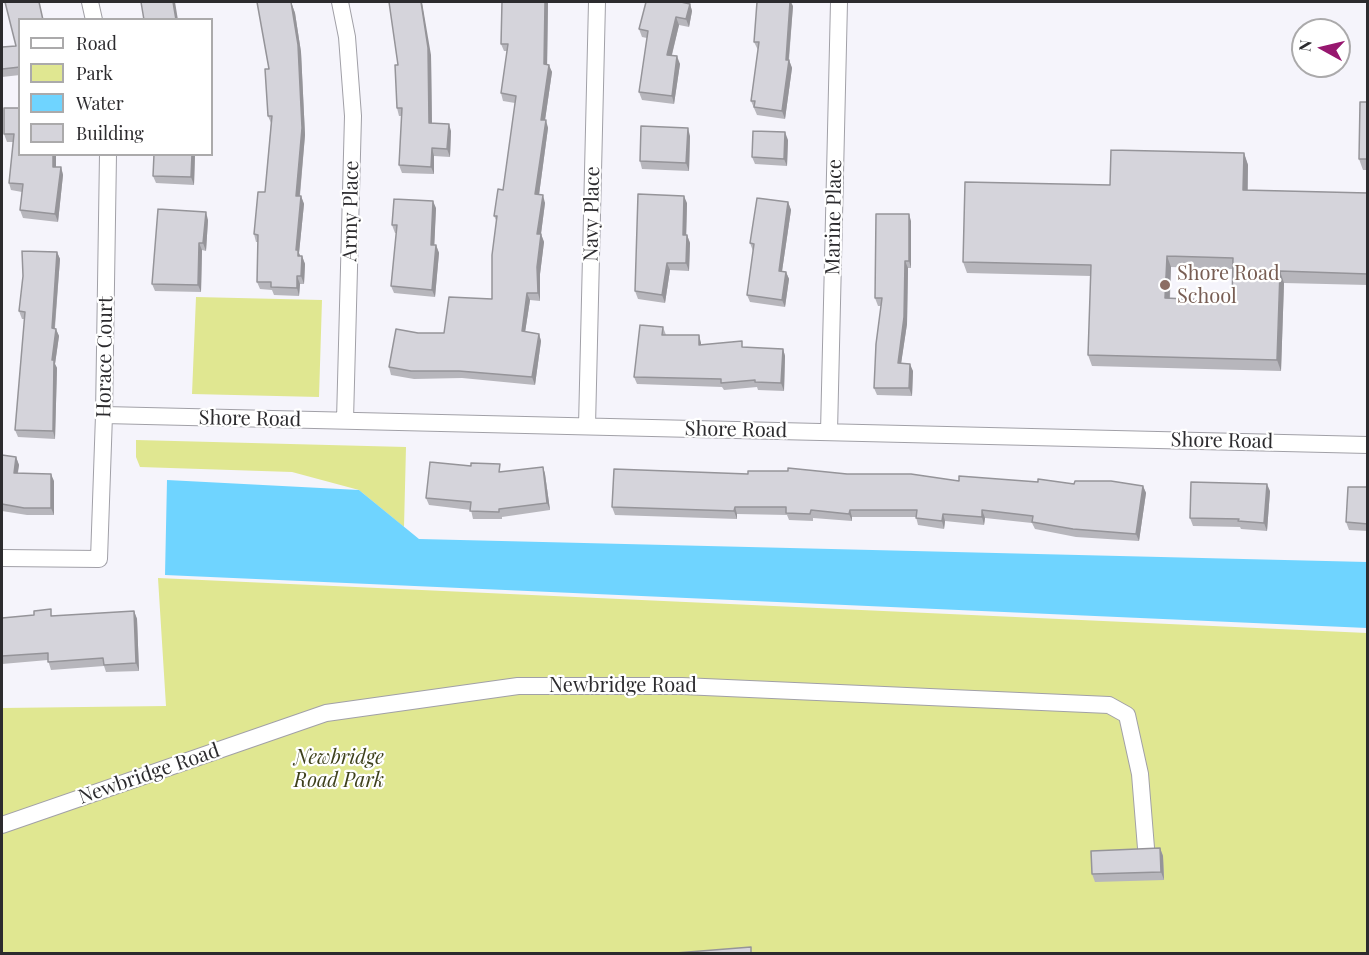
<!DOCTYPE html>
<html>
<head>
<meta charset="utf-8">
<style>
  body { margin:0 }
  #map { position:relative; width:1369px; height:955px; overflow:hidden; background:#f5f4fb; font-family:"Playfair Display",serif }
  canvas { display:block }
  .frame { position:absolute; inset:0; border:3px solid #2c2b2e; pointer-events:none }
  .legend { position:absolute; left:18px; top:18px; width:195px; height:138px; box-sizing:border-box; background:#fff; border:2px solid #abaaab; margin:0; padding:8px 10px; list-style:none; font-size:18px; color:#2c2b2e }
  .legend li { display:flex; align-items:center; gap:12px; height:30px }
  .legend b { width:30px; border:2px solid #abaaab }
  .north { position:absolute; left:1291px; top:18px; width:60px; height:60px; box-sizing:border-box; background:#fff; border:2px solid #abaaab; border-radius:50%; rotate:278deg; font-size:16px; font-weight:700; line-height:24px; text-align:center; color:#2c2b2e }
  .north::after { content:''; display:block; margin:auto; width:21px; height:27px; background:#97176f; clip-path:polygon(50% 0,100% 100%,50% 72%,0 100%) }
</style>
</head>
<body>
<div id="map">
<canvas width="1369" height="955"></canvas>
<div class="frame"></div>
<ul class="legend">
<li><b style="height:8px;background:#fff"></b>Road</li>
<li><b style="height:16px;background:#e0e791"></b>Park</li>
<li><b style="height:16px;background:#6fd4ff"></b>Water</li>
<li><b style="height:16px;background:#d5d4db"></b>Building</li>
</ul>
<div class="north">N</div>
</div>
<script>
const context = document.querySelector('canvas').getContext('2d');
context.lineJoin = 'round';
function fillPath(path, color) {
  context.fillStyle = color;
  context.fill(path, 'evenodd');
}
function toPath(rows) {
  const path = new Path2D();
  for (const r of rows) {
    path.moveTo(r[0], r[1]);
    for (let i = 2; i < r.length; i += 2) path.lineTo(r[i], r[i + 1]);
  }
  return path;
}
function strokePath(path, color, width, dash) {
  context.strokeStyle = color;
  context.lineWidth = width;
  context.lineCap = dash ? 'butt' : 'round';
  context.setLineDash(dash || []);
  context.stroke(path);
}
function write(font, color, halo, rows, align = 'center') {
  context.font = font + ' "Playfair Display",serif';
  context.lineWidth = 4.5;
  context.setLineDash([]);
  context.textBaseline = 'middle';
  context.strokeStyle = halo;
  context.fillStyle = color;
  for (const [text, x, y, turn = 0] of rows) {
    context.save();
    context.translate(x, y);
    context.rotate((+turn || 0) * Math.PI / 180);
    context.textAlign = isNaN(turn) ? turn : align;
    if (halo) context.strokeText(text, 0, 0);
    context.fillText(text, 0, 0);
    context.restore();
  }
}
fillPath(toPath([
  [196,297,322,300,319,397,192,394],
  [136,440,406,447,404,527,359,490,292,472,140,467,136,457],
  [158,578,1367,633,1367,953,2,953,2,708,166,706]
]), '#e0e791');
fillPath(toPath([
  [167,480,359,490,419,539,1367,562,1367,628,165,575]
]), '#6fd4ff');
const minor = toPath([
  [90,2,94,20],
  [340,2,347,37,353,116,345,420],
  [104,415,1368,445],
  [587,426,597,2],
  [829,432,839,2],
  [2,558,99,559,104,415,108,154],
  [2,825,326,713,518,686,682,686,1109,705,1127,715,1140,774,1146,848]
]);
strokePath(minor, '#a1a0a7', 18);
strokePath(minor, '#fff', 16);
fillPath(toPath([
  [257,2,291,2,295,13,301,52,305,135,300,196,301,196,304,204,299,253,300,256,302,256,305,264,304,284,300,284,299,296,274,295,272,290,260,289,257,282,258,242,256,242,254,234,265,192,271,123,268,116,269,69],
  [502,2,548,2,547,64,552,72,545,120,548,128,539,195,545,203,541,234,544,242,540,274,540,301,530,300,525,332,539,334,541,341,535,385,462,378,414,379,391,375,389,367,418,333,444,333,492,299,497,222,494,216,503,190,515,103,503,101,501,93,507,51,504,51,501,44],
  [690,4,692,11,689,27,679,25,672,55,680,64,674,104,642,100,639,92,647,38,642,37,639,29],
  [793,6,789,60,792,68,785,119,757,115,751,101,758,50,754,42],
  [20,20,20,75,2,77,2,47,16,46],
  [431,55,432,123,451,131,450,157,434,156,434,174,402,173,399,165,402,116,399,116,397,108],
  [1368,102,1368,170,1363,170,1359,159],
  [20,108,56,154,56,167,61,167,63,175,58,222,23,218,20,210,22,192,11,190,9,183,13,142,7,142,4,134],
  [690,136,689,171,642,169,640,161],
  [788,140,787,166,755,164,752,157],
  [1244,153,1248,165,1248,190,1368,193,1368,285,1284,283,1281,371,1092,366,1088,355,1091,276,967,273,963,262,1110,185],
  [1171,267,1233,269,1232,301,1170,299],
  [195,154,194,185,156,183,153,176],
  [788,202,791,210,782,271,786,272,789,279,785,307,750,302,747,295,753,251,750,243],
  [687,203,686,235,687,235,690,243,689,271,670,270,665,303,638,299,635,291],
  [436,208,434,245,436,245,439,253,435,297,394,293,391,286,397,233,395,233,392,225],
  [208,220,206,251,202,250,201,292,155,291,152,284],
  [911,221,911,268,908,268,907,324,901,363,913,371,912,396,877,395,874,388,881,306,878,306,875,298],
  [57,252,60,259,55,328,59,336,55,364,57,368,55,439,18,437,15,430,25,319,22,319,19,311],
  [663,327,666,335,699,335,701,345,783,349,785,356,784,391,758,390,757,387,724,390,722,387,637,384,634,377],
  [2,455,16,457,19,465,18,473,54,481,54,515,27,515,2,511],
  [543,467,545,474,550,510,502,517,502,519,473,519,471,510,429,505,426,498,502,472],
  [748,474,847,474,959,481,1143,486,1146,493,1139,541,1076,537,1035,529,1032,523,985,518,984,525,945,521,944,529,918,525,916,517,852,517,852,521,813,518,813,521,789,520,787,515,737,514,737,519,615,515,612,507],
  [1368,487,1368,531,1349,530,1346,522],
  [1270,491,1267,531,1241,529,1240,527,1193,526,1190,518],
  [134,611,137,619,139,671,106,672,104,666,51,670,48,660,2,664,2,618,53,616],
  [1160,848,1163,856,1164,880,1095,882,1092,874]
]), '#b7b6bc');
fillPath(toPath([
  [173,2,175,2,178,20,176,20],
  [291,2,295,13,301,52,305,135,299,203,296,196],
  [421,2,422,2,431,55,432,130,429,123],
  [545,2,548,2,547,71,544,64],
  [790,2,791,2,793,6,788,67,786,60],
  [690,4,692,11,689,27,686,19],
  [676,17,679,25,670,62,667,55],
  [677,56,680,64,674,104,672,96],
  [789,60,792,68,785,119,782,111],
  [549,65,552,72,544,127,541,120],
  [546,120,548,128,538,202,535,194],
  [449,124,451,131,450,157,447,149],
  [688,128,690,136,689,171,686,163],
  [785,132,788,140,787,166,784,159],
  [432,148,434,156,434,174,431,167],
  [1244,153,1248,165,1247,201,1243,190],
  [53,154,56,154,56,174,53,167],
  [192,154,195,154,194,185,191,177],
  [61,167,63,175,58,222,55,214],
  [543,195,545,203,540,241,537,234],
  [301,196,304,204,299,253,301,258,301,263,296,250],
  [684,196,687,203,686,243,683,235],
  [433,201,436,208,434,253,431,245],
  [788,202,791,210,781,278,779,271],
  [206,212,208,220,206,251,203,243],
  [909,214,911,221,911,268,909,261],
  [541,234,544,242,540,274,540,301,538,293,537,267],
  [687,235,690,243,689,271,686,263],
  [199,243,202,250,201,292,198,285],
  [436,245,439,253,435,297,432,290],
  [57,252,60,259,54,335,52,328],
  [302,256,305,264,304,284,301,276],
  [1167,256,1171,267,1169,310,1165,298],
  [905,261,908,268,907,324,900,371,898,363],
  [667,263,670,270,665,303,662,295],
  [1280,271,1284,283,1281,371,1277,360],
  [786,272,789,279,785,307,782,300],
  [297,276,300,284,299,296,297,288],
  [527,293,530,300,524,339,522,331],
  [56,329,59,336,55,364,57,368,55,439,53,431,52,360],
  [539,334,541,341,535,385,532,377],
  [699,335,701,343,701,353,699,345],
  [783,349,785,356,784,391,781,383],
  [910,364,913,371,912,396,909,388],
  [16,457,19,465,16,481,14,473],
  [543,467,545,474,550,510,547,503],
  [51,474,54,481,54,515,51,508],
  [1267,484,1270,491,1267,531,1264,523],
  [1143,486,1146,493,1139,541,1136,534],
  [735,507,737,514,737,519,734,511],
  [850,510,852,517,852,521,849,514],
  [982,510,985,518,984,525,982,517],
  [943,514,945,521,944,529,942,521],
  [134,611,137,619,139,671,136,663],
  [1160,848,1163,856,1164,880,1161,872]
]), '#959499');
const building = toPath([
  [5,2,39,2,43,20,20,20,20,67,2,69,2,47,16,46,5,2],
  [141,2,173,2,176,20,144,20,141,2],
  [257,2,291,2,298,45,302,128,296,196,301,196,296,250,298,250,298,256,302,256,301,276,297,276,297,288,271,287,271,282,257,282,258,235,254,234,258,192,265,192,272,116,268,116,265,69,269,69,257,2],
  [389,2,421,2,428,48,429,123,449,124,447,149,432,148,431,167,399,165,402,108,397,108,395,65,398,65,389,2],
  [502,2,545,2,544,64,549,65,541,120,546,120,535,194,543,195,537,234,541,234,537,267,538,293,527,293,522,331,539,334,532,377,459,371,411,371,389,367,396,329,418,333,444,333,449,297,492,299,492,255,497,216,494,216,498,189,503,190,516,96,501,93,508,44,501,44,502,2],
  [646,2,681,2,690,4,686,19,676,17,667,55,677,56,672,96,639,92,648,31,639,29,646,2],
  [757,2,790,2,786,60,789,60,782,111,754,107,755,101,751,101,759,42,754,42,757,2],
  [1360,102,1368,102,1368,159,1359,159,1360,102],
  [4,108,20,108,20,154,53,154,53,167,61,167,55,214,20,210,23,184,9,183,14,134,4,134,4,108],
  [641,126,688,128,686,163,640,161,641,126],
  [753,131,785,132,784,159,752,157,753,131],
  [1111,150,1244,153,1243,190,1368,193,1368,274,1280,271,1277,360,1088,355,1091,265,963,262,965,182,1110,185,1111,150],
  [1167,256,1233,258,1232,301,1165,298,1167,256],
  [154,154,192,154,191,177,153,176,154,154],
  [638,194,684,196,683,235,687,235,686,263,667,263,662,295,635,291,638,194],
  [757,198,788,202,779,271,786,272,782,300,747,295,754,244,750,243,757,198],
  [394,199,433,201,431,245,436,245,432,290,391,286,397,225,392,225,394,199],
  [158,209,206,212,203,243,199,243,198,285,152,284,158,209],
  [876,214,909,214,909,261,905,261,904,317,898,363,910,364,909,388,874,388,876,344,882,298,875,298,876,214],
  [22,251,57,252,52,328,56,329,52,360,54,360,53,431,15,430,25,312,19,311,23,276,22,251],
  [640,325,663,327,662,335,699,335,699,345,742,341,742,347,783,349,781,383,755,382,755,380,721,383,721,379,634,377,640,325],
  [2,455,16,457,14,473,51,474,51,508,24,508,2,504,2,455],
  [430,462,471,466,471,463,500,464,499,472,543,467,547,503,499,509,499,512,470,511,471,502,426,498,430,462],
  [788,468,847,474,911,474,959,481,959,476,1038,482,1038,479,1074,484,1075,481,1111,481,1143,486,1136,534,1073,529,1032,522,1033,516,982,510,982,517,943,514,942,521,916,518,917,510,850,510,849,514,811,510,810,514,786,513,786,507,735,507,734,511,612,507,614,469,748,474,748,471,788,471,788,468],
  [1191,482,1267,484,1264,523,1238,521,1239,519,1190,518,1191,482],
  [1348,487,1368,487,1368,524,1346,522,1348,487],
  [51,609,51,616,134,611,136,663,104,665,103,658,48,662,48,653,2,656,2,618,34,615,34,611,51,609],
  [1160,848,1161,872,1092,874,1091,851,1160,848],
  [751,947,751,954,663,954,751,947]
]);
fillPath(building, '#d5d4db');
strokePath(building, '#959499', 1.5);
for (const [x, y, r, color] of [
  [1165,285,6,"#8d6e63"]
]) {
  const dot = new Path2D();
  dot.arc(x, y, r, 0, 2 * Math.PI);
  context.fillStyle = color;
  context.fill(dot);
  strokePath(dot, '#fff', 2);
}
write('20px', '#2c2b2e', '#fff', [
  ["Army Place",351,211,-89],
  ["Navy Place",592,214,-89],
  ["Marine Place",834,217,-89],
  ["Horace Court",105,357,-89],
  ["Shore Road",250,419,1],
  ["Shore Road",736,430,1],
  ["Shore Road",1222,441,1],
  ["Newbridge Road",623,686],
  ["Newbridge Road",149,774,-19]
]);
write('20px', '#785e54', '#fff', [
  ["Shore Road",1177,274],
  ["School",1177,297]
], 'left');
write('italic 20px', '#3e411b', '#fff', [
  ["Newbridge",339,758],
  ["Road Park",339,781]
]);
</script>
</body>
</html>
